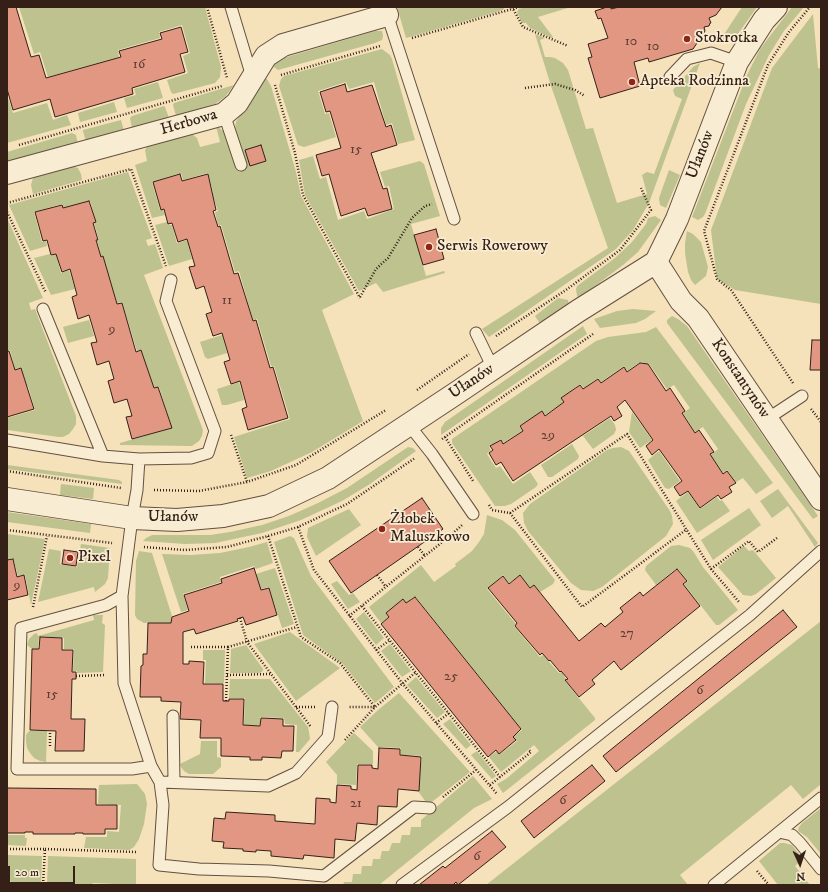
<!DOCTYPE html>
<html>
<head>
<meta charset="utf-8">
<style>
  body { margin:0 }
  #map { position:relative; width:828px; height:892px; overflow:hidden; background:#f5e1ba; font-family:"IM FELL DW Pica",serif }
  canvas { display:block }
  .frame { position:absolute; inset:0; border:8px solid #342017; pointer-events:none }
  .north { position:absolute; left:780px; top:844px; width:40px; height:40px; -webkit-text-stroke:3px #f8ecd2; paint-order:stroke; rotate:177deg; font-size:11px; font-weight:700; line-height:16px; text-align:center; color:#342017 }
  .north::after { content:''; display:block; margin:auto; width:14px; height:18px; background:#342017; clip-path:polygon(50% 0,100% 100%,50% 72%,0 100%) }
  .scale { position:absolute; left:8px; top:866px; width:67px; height:18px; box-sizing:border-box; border:2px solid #342017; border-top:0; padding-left:5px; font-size:12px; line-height:14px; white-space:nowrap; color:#342017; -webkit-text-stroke:3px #f8ecd2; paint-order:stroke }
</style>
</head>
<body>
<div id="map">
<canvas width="828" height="892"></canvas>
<div class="frame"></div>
<div class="north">N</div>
<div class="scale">20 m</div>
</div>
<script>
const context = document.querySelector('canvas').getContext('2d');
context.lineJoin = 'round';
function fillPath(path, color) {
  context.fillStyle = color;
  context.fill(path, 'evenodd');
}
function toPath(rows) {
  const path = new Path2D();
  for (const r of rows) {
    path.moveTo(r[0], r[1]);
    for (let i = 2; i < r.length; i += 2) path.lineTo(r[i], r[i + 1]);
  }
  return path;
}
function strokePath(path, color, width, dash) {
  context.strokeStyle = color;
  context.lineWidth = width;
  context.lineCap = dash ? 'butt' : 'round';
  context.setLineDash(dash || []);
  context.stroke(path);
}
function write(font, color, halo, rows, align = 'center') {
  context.font = font + ' "IM FELL DW Pica",serif';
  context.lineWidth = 3.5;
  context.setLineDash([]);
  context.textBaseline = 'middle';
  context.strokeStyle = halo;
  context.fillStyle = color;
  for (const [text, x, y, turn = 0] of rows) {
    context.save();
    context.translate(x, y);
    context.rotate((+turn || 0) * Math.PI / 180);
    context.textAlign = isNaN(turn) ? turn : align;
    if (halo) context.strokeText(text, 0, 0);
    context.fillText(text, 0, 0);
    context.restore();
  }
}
fillPath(toPath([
  [19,7,205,7,221,67,220,77,215,83,173,94,171,92,167,80,188,73,183,56,190,53,182,25,159,32,160,38,118,50,119,57,48,77,40,52,34,54],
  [397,7,505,7,503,10,406,38],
  [525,7,571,7,538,17,553,37,552,38,530,28,526,23,522,23,517,12,519,9],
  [742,7,757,7,735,38,727,42,719,42],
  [792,7,804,7,784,31,769,55,746,104,705,214,703,217,698,220,692,217,747,75,760,49],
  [813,14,818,68,821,69,821,304,735,290,717,279,711,230,772,68],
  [375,31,382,31,383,36,382,40,375,43,278,70,271,65,280,59],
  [535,34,545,38,540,40,545,57,550,57,555,58,563,63,568,70,586,129,593,128,617,203,647,194,642,175,647,172,654,174,682,99,675,96,673,90,693,67,700,63,649,203,633,230,616,249,489,337,482,329,608,248,551,86],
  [382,49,390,55,392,59,415,140,398,144,392,123,386,125,374,82,349,89,346,82,318,91,325,114,329,113,336,137,304,147,298,145,279,86,281,79,284,76],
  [261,76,267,79,271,86,296,172,301,196,354,294,322,310,363,421,312,452,271,471,247,478,234,437,290,419,274,366,271,366,257,319,253,320,239,271,235,272,221,225,218,225,215,212,218,211,212,193,213,193,208,173,183,180,181,173,152,182,160,210,163,210,165,215,152,218,135,165,147,161,145,150,149,144,192,134,197,138,200,147,220,142,216,126,225,132,239,169,247,166,235,128,236,122],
  [158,82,163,98,127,108,124,98,136,95,134,89],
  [234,85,225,97,215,104,176,116,173,105,174,103],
  [7,95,13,113,47,103,53,120,67,115,71,125,7,143],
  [114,102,117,112,80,122,78,113],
  [164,106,165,107,169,118,132,128,130,118,132,116],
  [121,120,124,131,86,142,83,131,83,130],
  [72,133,76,135,78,144,7,163,7,152],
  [313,156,320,179,326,177,338,220,364,211,367,219,394,209,389,186,385,187,380,172,420,161,424,164,440,216,411,224,426,276,444,271,445,273,383,292,376,283,359,291,305,195,299,160],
  [71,166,78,168,81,174,82,180,33,194,31,185,33,178],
  [669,170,680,175,666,208,660,205,659,198],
  [128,172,152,238,146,240,148,246,155,244,163,268,144,275,203,430,202,436,199,441,192,446,120,445,120,443,172,428,159,387,154,388,141,350,137,351,122,302,117,303,103,256,101,256,97,241,99,240,94,223,96,222,90,201,63,208,62,204,34,212,42,242,46,241,47,246,30,251,9,205],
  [655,216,661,220,638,252,623,265,579,298,577,296,576,289,577,286,615,258,632,242,646,224,648,218],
  [7,218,43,298,29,303,31,310,35,309,76,416,76,424,73,429,69,434,63,437,59,437,7,430,7,418,35,410,28,386,27,387,21,368,15,369,10,350,8,350,7,347],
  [167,222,168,225,172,225,177,243,187,240,192,259,169,266,155,225],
  [687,231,693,234,701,242,708,267,706,276,695,285,691,280,688,272,685,253,685,243],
  [50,254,51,256,56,254,61,273,69,270,75,289,51,295,34,258],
  [558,298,568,300,569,305,541,325,535,316],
  [633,309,656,311,645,319,636,323,600,328,594,319,617,311],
  [672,316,678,319,687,326,696,339,818,516,813,519,667,323,667,320],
  [89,320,94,336,68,343,63,327],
  [583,326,587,334,441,435,441,428,445,422],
  [656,327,773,483,756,494,743,478,736,482,727,470,723,473,711,455,718,449,703,427,695,432,683,413,690,408,674,385,667,389,649,364,640,362,627,371,624,366,601,382,598,378,584,388,580,384,561,398,564,402,545,415,542,411,519,426,522,431,503,443,501,439,489,447,491,450,487,454,496,468,500,466,513,484,530,472,538,484,536,487,511,504,505,506,495,506,452,443,452,439,596,341,608,337,646,332],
  [222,335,227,353,208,359,205,357,200,342],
  [239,382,244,400,227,405,222,405,217,389],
  [632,412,652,440,640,448,629,432],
  [610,418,615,425,616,430,614,434,593,449,583,436],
  [572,444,579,456,578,459,552,477,548,477,541,465],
  [408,447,413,448,416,451,370,484,342,501,301,520,262,533,215,543,185,544,143,541,146,538,152,535,210,535,230,532,262,525,289,516,318,503,347,488],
  [621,447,629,451,670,511,672,516,673,524,666,536,602,587,593,591,581,590,571,583,528,531,524,523,523,513,530,504,607,450,613,448],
  [659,451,680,481,669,489,665,488,648,460],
  [7,465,119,480,122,482,122,484,7,469],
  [61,484,94,488,93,499,60,495],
  [778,489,818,543,815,547,788,506,772,518,760,501],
  [688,492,700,509,717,497,720,501,722,500,730,511,697,533,676,501],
  [749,508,761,525,713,560,701,540],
  [349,509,361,525,316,556,307,537,308,528],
  [7,512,91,524,90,533,7,522],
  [487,515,502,520,515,530,555,580,553,584,540,592,534,585,530,587,520,575,509,583,503,575,487,589,516,624,514,626,540,657,543,655,559,673,562,672,566,679,565,681,595,718,595,720,503,793,497,784,506,779,539,751,534,745,501,772,489,757,497,751,500,754,517,741,513,737,522,730,415,596,406,603,403,599,386,613,389,617,381,623,369,607,421,565,434,582,456,566,455,564,472,551,479,542,484,534],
  [7,534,45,539,31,605,25,575,18,576,13,558,7,560],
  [290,536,294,538,311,576,394,687,375,703,343,664,303,635,274,542],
  [267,542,273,563,256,569,254,566,220,577,221,582,183,594,188,610,181,612,162,554,191,555,220,553,249,547],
  [81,544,110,548,108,578,105,584,95,592,94,587,38,602,49,549,61,551,60,564,77,567],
  [679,545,690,548,693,551,703,567,738,610,719,625,716,625,684,584,688,581,677,568,656,585,645,570,646,566,671,546],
  [744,546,749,551,753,550,776,578,756,594,751,596,743,595,718,567],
  [139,551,152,553,172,616,171,623,144,623,137,619,135,615,136,561],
  [275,568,294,624,282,628,269,587,261,589,256,574],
  [337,581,349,595,353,593,360,602,348,609,331,584],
  [364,612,384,638,376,645,356,619],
  [93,615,103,615,102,623,105,625,103,672,77,673,77,671,73,671,74,649,64,649,64,638,39,637,38,649,32,649,27,645,29,639,34,634,37,633,38,636,94,620],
  [821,621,821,761,820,762,821,764,821,784,803,799,791,785,680,875,688,885,486,885],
  [290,632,340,668,296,701,254,644],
  [390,644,411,671,402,677,381,651],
  [246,645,263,669,263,671,260,673,230,673,231,649],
  [203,650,225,650,224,683,205,683,206,660,203,660],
  [416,677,445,712,437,718,407,685],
  [230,679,270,679,308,727,309,732,310,739,299,752,296,752,297,725,285,724,284,718,260,717,260,725,244,725,245,698,229,698],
  [399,693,470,772,428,805,418,791,422,756,401,755,401,748,378,747,360,727,378,710],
  [450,719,471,745,466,749,443,724],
  [29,731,47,731,46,762,40,761,34,758,30,753,27,748,26,741,26,735],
  [354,733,373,751,373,764,357,764,356,785,337,784,337,775,326,762],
  [201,741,217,741,217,757,221,758,221,767,213,774,189,774,184,771,181,767,180,764,200,754],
  [477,751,496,776,492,779,471,755],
  [473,776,492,799,474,808,379,885,343,885,344,882,352,882,353,874,361,874,362,866,372,866,373,859,380,859,382,851,389,851,392,843,400,843,402,835,410,835,411,827,421,827,421,820],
  [137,784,145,794,147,804,144,824,139,839,134,847,129,850,84,848,86,837,107,837,107,831,119,832,121,805,98,804,99,785],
  [821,808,821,854,807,837,798,831,799,827,802,823],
  [7,835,25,835,25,838,27,838,26,846,7,845],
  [780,843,784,843,792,845,803,859,795,866,810,885,778,885,759,861],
  [7,855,42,856,41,885,14,885,7,877],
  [48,856,136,859,136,885,93,883,92,885,47,885]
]), '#bdc28f');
const building = toPath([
  [7,7,16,7,31,57,39,55,46,78,121,57,119,51,162,39,160,33,181,27,188,52,180,54,185,72,132,88,133,94,55,117,50,99,13,110,7,89,7,7],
  [607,7,611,7,611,9,619,7,722,7,716,15,709,18,711,23,710,23,709,26,704,27,705,31,693,49,649,62,648,58,634,62,640,86,600,98,588,58,592,57,588,44,608,38,601,18,598,19,595,11,607,7],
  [345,84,347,92,372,85,386,127,391,125,397,145,371,153,383,189,387,188,392,209,368,216,365,208,341,216,329,174,322,176,316,155,341,148,330,111,326,112,320,92,345,84],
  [261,145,266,161,250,166,245,150,261,145],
  [180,174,182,181,208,174,216,210,213,211,218,227,220,226,234,274,238,273,253,321,256,320,270,368,273,367,288,418,248,430,242,409,247,407,240,381,231,384,224,362,230,360,222,333,213,336,206,314,212,312,204,286,196,289,189,267,195,266,187,239,178,242,172,223,168,224,164,209,161,210,153,182,180,174],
  [89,201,96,222,93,223,98,240,96,240,101,257,103,256,117,304,122,303,136,352,141,350,154,388,158,387,172,428,132,439,126,417,132,416,127,399,114,403,108,381,114,379,109,361,97,365,91,343,97,342,89,315,78,319,72,297,77,295,70,269,62,272,56,254,51,255,47,240,43,241,35,212,62,205,63,208,89,201],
  [436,229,444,259,423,265,414,235,436,229],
  [812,340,821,340,821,370,810,370,812,340],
  [7,350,7,351,9,351,15,370,21,368,34,409,7,417,7,350],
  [640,363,648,364,666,391,670,388,685,411,682,413,695,433,699,430,714,452,710,454,723,474,727,471,736,483,729,487,732,492,721,499,718,495,700,508,688,491,680,496,674,487,682,481,659,449,652,455,646,446,653,440,625,400,617,407,622,416,614,421,611,416,513,481,501,462,496,465,489,453,493,450,490,446,501,440,503,444,523,431,520,426,542,411,545,416,564,402,561,398,580,385,583,389,598,379,601,383,624,367,627,372,640,363],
  [422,498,443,529,351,593,329,561,422,498],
  [64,550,78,552,76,566,62,564,64,550],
  [13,559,17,577,24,575,28,595,7,600,7,560,13,559],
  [254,568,261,590,269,588,277,615,246,625,243,617,237,619,238,621,196,634,194,629,183,632,183,664,189,664,189,661,204,662,203,684,223,684,223,701,229,701,229,699,244,699,243,725,260,726,261,718,283,719,283,726,294,726,293,751,282,751,281,758,262,757,262,760,250,760,250,757,221,756,221,738,200,738,201,720,180,719,181,702,161,701,161,697,140,697,141,666,143,665,143,654,147,654,148,623,171,623,172,617,189,611,184,595,222,583,221,579,254,568],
  [677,569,687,581,683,584,700,606,621,670,614,661,592,680,595,684,579,697,565,680,568,679,561,671,560,672,550,660,549,661,542,653,540,655,515,626,517,623,488,588,503,576,509,584,520,575,530,588,534,585,579,641,601,623,605,627,623,612,620,608,640,592,643,596,677,569],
  [415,597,521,729,513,737,516,740,499,754,496,750,488,757,381,624,389,617,386,613,403,599,406,603,415,597],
  [783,610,797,627,616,772,603,756,783,610],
  [40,637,62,638,62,650,73,650,72,672,76,672,76,679,72,679,71,719,85,719,84,751,55,751,56,731,30,730,32,649,39,649,40,637],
  [379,748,400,749,400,755,421,757,419,791,398,789,397,807,378,806,377,825,357,823,355,841,335,839,334,858,304,855,303,859,271,856,271,851,256,850,256,852,243,851,243,849,223,848,224,842,212,841,214,818,225,819,226,812,275,815,275,821,315,824,316,798,330,799,330,802,336,803,337,785,351,786,351,789,357,790,358,765,372,765,372,768,378,769,379,748],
  [592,765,605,781,534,838,521,821,592,765],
  [7,788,96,789,96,805,117,805,117,829,105,829,105,834,83,834,83,833,75,833,75,834,33,834,33,832,25,832,25,833,7,833,7,788],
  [492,831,506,847,458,885,456,882,453,885,419,885,443,866,445,868,492,831]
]);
fillPath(building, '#e19782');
strokePath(building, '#342017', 1);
const lane = toPath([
  [231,7,252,77],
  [386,11,454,219],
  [670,77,687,59,711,53,737,62],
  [224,114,241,165],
  [43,309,103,456],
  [476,333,493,368],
  [767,419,802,396],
  [409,425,432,454,473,514],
  [7,440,103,456,139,459,137,490,132,518,122,596,124,683,151,766,160,782,163,805,159,865,199,869,269,871,324,876,414,807,430,808],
  [139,459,191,458,208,453,215,431,166,301,171,280],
  [122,596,106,605,21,628,17,769,132,769,151,766],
  [173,716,174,782],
  [160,782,268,786,296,773,328,737,332,707],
  [779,832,792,835,800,843,821,869],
  [402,885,508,807,612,724,750,615,821,551],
  [714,885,821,798]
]);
const street = toPath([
  [7,173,224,114,237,103,266,56,283,45,387,15],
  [656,262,681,301,698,318,821,499],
  [7,499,132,518,177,520,223,516,269,506,328,478,455,394,578,311,656,262,677,219,737,62,764,20,776,7]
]);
strokePath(lane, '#645040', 13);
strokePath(street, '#645040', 24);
strokePath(toPath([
  [207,7,227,78],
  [512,7,523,27,568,46],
  [412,38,519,7],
  [281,75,380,46],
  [275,85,295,153,303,195,360,298],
  [525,88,555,84,575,90,585,96],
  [19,145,222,86],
  [7,203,131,169,166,266],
  [7,212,46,293],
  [360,297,376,269,388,258,412,218,425,206,432,204],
  [496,336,566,290,620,250,651,210,641,188],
  [793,383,731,290,717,279,704,231,768,65,789,32,810,7],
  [417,390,469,354],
  [811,409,821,422],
  [231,435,247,482],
  [445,437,473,481],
  [442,439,593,334],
  [7,471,121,488],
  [154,490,199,491,247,482,296,465,386,410],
  [489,505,492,510,510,513,582,607,687,529],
  [510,513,627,434,711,569,739,602],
  [298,527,314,570,403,684,497,794],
  [7,530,112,543],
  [268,536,301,637,340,663,375,707,416,672],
  [144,547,185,550,227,547,268,536,298,527,347,504,415,458],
  [418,547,425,556],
  [711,569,749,541,758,552,777,538],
  [377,575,386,587],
  [362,606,500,777],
  [33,607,47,536],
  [349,616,450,536,462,525],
  [240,618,247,642,311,727],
  [191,647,228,647],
  [376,650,390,640],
  [227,675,271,674],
  [76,676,106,675],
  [226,701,228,647,297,627],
  [296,707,316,707],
  [436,723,449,713],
  [345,740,375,707,349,707],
  [50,746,50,731],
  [490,785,531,752,529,750],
  [443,797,476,770],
  [7,849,45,849,43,885],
  [45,849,136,852],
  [757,871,769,885],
  [7,882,10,885]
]), '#342017', 2.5, [1, 2]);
strokePath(lane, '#f8ecd2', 11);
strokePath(street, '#f8ecd2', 22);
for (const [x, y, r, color] of [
  [687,39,4,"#8f2418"],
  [632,82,4,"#8f2418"],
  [429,247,4,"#8f2418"],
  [382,529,4,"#8f2418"],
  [70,558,4,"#8f2418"]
]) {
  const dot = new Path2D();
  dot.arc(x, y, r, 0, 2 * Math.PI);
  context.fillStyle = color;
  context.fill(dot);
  strokePath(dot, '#f8ecd2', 1.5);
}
write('14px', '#5f3e32', null, [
  ["10",631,42],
  ["10",653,47],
  ["16",139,65],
  ["15",356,150],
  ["11",227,301],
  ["9",112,330],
  ["29",548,436],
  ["9",17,586],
  ["27",627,634],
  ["25",451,677],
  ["6",700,691],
  ["15",52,695],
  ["6",563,801],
  ["21",356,804],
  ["6",477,857]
]);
write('16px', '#342017', '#f8ecd2', [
  ["Stokrotka",695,39],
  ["Apteka Rodzinna",640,82],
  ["Serwis Rowerowy",437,247],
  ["Żłobek",390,520],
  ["Maluszkowo",390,538],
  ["Pixel",78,558]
], 'left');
write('16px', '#342017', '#f8ecd2', [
  ["Herbowa",189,123,-16],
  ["Ułanów",701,155,-69],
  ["Konstantynów",740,379,56],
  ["Ułanów",472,382,-34],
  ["Ułanów",173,518]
]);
</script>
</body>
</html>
